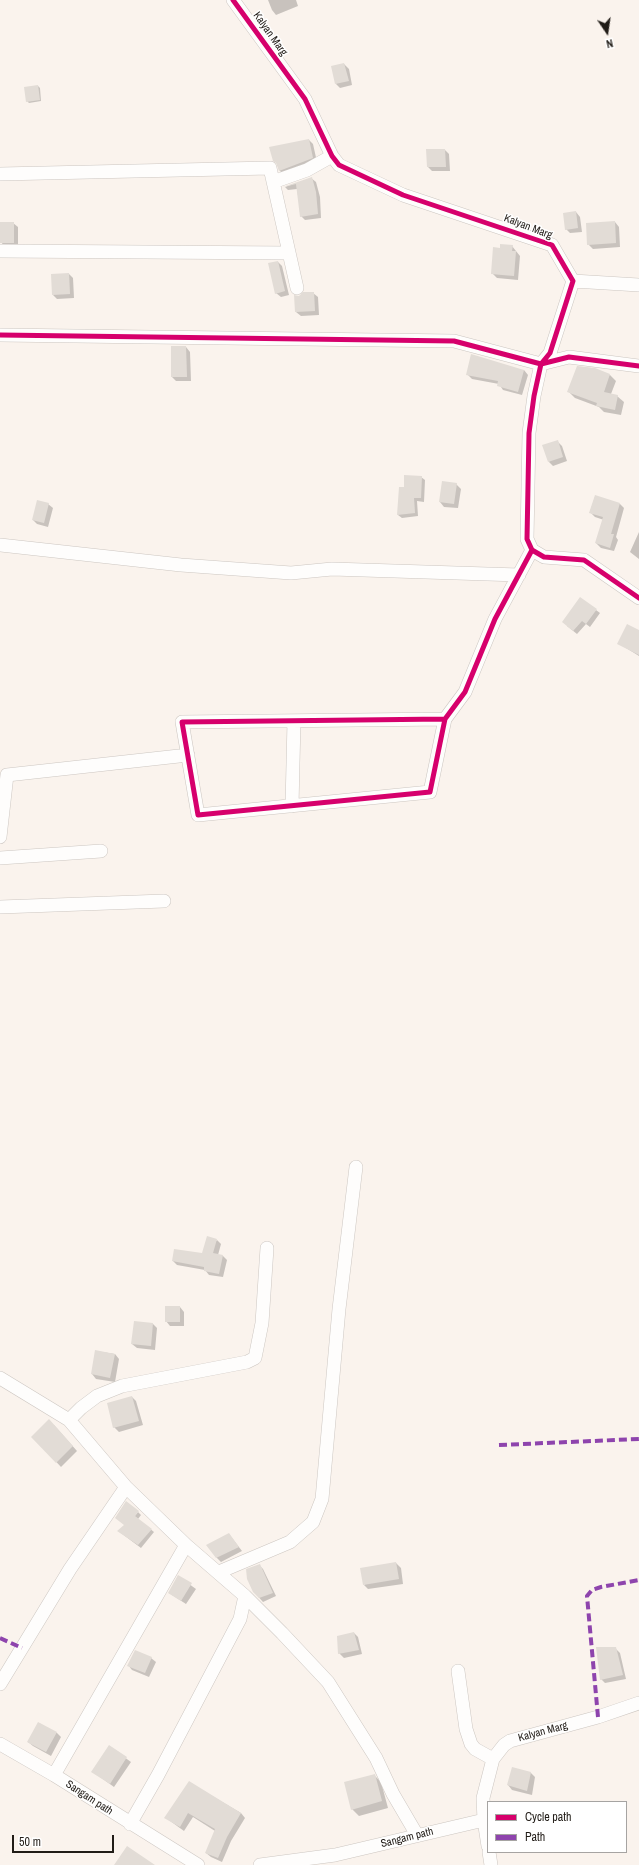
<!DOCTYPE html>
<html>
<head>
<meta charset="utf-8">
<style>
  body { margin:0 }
  #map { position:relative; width:639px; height:1865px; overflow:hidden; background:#faf3ed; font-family:"Archivo Narrow",sans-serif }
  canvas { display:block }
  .legend { position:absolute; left:487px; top:1801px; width:140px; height:52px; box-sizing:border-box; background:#fff; border:1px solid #a6a4a2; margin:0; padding:5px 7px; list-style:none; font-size:12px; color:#211c17 }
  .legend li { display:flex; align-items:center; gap:8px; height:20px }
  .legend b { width:20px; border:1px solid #a6a4a2 }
  .north { position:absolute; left:587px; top:12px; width:40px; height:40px; -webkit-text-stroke:3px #fff; paint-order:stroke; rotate:167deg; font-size:11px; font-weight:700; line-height:16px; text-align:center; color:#211c17 }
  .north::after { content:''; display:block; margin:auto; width:14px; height:18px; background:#211c17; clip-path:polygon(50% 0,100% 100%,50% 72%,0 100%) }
  .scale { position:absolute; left:12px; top:1835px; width:102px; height:18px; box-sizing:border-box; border:2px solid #211c17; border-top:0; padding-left:5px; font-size:12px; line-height:14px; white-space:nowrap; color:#211c17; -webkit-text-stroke:3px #fff; paint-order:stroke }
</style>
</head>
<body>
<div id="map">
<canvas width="639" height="1865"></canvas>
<ul class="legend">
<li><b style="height:5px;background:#d6006c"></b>Cycle path</li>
<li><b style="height:5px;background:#8e44ad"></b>Path</li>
</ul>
<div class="north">N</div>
<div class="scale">50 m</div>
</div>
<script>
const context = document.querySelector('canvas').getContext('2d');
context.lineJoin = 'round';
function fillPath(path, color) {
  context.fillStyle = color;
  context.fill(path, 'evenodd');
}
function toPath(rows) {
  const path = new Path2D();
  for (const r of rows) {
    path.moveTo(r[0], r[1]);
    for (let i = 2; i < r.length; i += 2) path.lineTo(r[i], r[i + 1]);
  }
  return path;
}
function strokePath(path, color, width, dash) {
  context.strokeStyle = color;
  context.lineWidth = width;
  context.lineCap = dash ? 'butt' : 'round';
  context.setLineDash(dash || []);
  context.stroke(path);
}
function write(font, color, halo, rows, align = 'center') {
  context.font = font + ' "Archivo Narrow",sans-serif';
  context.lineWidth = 3;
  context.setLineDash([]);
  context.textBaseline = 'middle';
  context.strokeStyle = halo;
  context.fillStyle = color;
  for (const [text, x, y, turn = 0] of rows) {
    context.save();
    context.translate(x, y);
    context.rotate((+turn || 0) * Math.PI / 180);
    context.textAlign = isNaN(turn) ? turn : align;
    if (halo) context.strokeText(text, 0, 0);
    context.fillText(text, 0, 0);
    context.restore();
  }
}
fillPath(toPath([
  [268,0,296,0,298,6,276,15,272,10],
  [344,64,349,69,352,85,340,88,336,84],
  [38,86,40,88,41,101,29,103,27,101],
  [309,140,313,144,317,162,284,175,280,171,278,164],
  [427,150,445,150,449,154,450,171,432,171,428,167],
  [311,178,316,182,320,197,321,218,305,220,301,216,297,189,288,190,285,187],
  [576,212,580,217,582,232,570,233,566,229],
  [615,222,619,227,620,247,593,249,588,244],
  [13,223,18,227,18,247,5,247,1,242],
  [512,246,520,256,518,280,497,278,492,273,501,249],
  [278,262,282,266,289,295,281,297,276,293],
  [69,274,73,278,74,298,57,299,53,295],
  [313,293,318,297,319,315,301,316,296,312,299,297],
  [172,347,186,347,190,352,191,381,176,381,172,377],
  [524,370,528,375,522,395,503,390,499,384,472,379,468,375],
  [610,375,616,381,611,394,617,396,624,402,621,415,604,412,599,407,575,398,569,392],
  [557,441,562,446,567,461,553,466,549,462],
  [421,477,425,480,424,502,417,501,418,516,402,518,398,515,405,488],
  [456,484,461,489,458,508,444,507,440,502],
  [595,497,620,504,624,508,616,537,618,540,614,551,601,548,596,543,604,520,595,517,590,512],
  [48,504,53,508,48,527,37,524,33,520],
  [639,532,639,559,630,552],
  [596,610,600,613,590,627,586,624,577,634,567,626],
  [639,631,639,656,618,643],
  [217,1240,221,1244,218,1255,223,1256,227,1260,223,1277,209,1275,205,1270,177,1265,173,1261,203,1254],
  [180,1307,184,1312,184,1326,170,1326,166,1321],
  [135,1322,153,1324,157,1328,155,1350,137,1348,132,1344],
  [96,1351,115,1354,119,1359,115,1382,96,1379,92,1374],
  [132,1397,136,1401,143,1425,119,1432,114,1427],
  [54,1425,77,1451,61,1467,33,1437],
  [138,1512,141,1515,138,1519,154,1532,141,1548,121,1533],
  [229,1534,242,1551,221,1562,216,1557],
  [396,1563,401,1568,403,1584,368,1589,364,1585],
  [259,1565,263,1569,276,1596,263,1602,254,1592],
  [178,1576,196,1589,186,1604,169,1593],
  [354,1633,358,1637,362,1654,344,1658,339,1653],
  [615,1648,620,1653,626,1679,605,1683,601,1679],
  [151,1658,156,1662,149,1677,132,1670,128,1665],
  [39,1723,57,1733,61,1737,51,1756,33,1746,28,1742],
  [109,1746,131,1762,114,1787,93,1772],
  [530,1772,535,1777,532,1795,512,1790,508,1785],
  [374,1775,381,1782,388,1808,359,1816,352,1809],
  [190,1783,241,1813,245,1818,231,1841,222,1862,211,1857,206,1853,215,1831,193,1817,184,1831,166,1818]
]), '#0003');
fillPath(toPath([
  [344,63,349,81,335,84,331,66],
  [38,85,40,100,26,102,24,87],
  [309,139,313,158,279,171,276,163,273,161,269,147],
  [426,149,445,149,446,167,427,167],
  [312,177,316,192,318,214,300,217,296,184,283,187],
  [576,211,578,228,565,230,563,213],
  [615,221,616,243,587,245,586,223],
  [0,222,14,222,14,243,0,243],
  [500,244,513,245,512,251,516,251,514,276,491,274,493,247,500,248],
  [278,261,285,291,275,294,268,263],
  [69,273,70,294,52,295,51,274],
  [303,292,314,292,315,311,295,312,294,295,299,296],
  [171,346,186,346,187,377,171,377],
  [471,354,524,370,518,392,497,386,498,381,466,375],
  [577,366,595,368,610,374,604,392,618,395,615,410,596,406,597,403,567,392],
  [558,440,563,457,548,462,542,445],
  [404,475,422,476,421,498,414,498,415,513,397,515,399,487,404,487],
  [442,481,457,483,454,504,439,502],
  [595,495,620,503,611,534,614,534,610,548,595,543,603,517,589,513],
  [37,500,49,503,44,523,32,520],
  [580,597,597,609,586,624,582,621,573,631,562,622],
  [627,624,639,630,639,655,617,644],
  [207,1236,217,1239,213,1253,223,1255,219,1274,204,1271,204,1267,172,1261,174,1249,202,1253],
  [165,1306,180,1306,180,1322,165,1322],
  [134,1321,153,1323,151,1346,131,1344],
  [95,1350,115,1354,110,1378,91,1374],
  [132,1396,139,1421,113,1428,107,1403],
  [49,1419,73,1446,56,1463,31,1437],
  [126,1501,139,1511,135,1516,152,1529,138,1545,117,1531,124,1525,115,1518],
  [229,1533,239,1547,216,1558,206,1545],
  [396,1562,399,1579,363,1585,360,1568],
  [260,1564,273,1593,259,1598,253,1592,247,1579,246,1569],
  [178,1575,192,1583,181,1601,168,1593],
  [354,1632,359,1650,338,1654,337,1636],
  [596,1647,616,1647,623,1675,600,1680],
  [135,1650,152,1657,145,1673,127,1666],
  [38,1722,57,1732,46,1752,27,1742],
  [109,1745,127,1757,110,1784,91,1772],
  [512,1767,531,1772,527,1791,507,1785],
  [375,1774,382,1801,351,1810,344,1782],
  [189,1781,241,1813,227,1837,218,1858,205,1853,215,1829,188,1813,180,1827,164,1818],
  [127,1846,155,1865,114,1865]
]), '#e2dcd6');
const minor = toPath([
  [233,0,305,99,332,156,339,165,403,195,552,245,573,281,550,353,541,364,534,396,529,433,527,539,532,550,544,557,584,560,639,598],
  [0,174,270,168,297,288],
  [273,182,307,170,332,156],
  [0,251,289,253],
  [573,281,639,285],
  [0,335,454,341,541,364,569,357,639,366],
  [0,545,181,565,291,573,332,569,519,575],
  [445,719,182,722,198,815,430,792,445,719,465,692,495,619,532,550],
  [292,806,294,721],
  [0,837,7,775,188,755],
  [0,858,101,851],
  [0,907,164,901],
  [0,1378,69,1420,126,1487,186,1545,245,1596,282,1633,328,1682,376,1758,393,1794,417,1835],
  [69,1420,81,1408,97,1396,122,1386,247,1362,255,1358,262,1323,267,1248],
  [219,1572,290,1542,313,1522,322,1499,339,1309,356,1167],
  [458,1671,466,1729,471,1744,475,1749,493,1759],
  [0,1684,70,1569,126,1487],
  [0,1744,54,1775,198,1865],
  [54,1775,186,1545],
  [130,1824,158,1775,240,1619,245,1596],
  [488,1846,484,1820,483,1798,493,1759,504,1745,510,1741,598,1717,639,1703],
  [489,1852,491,1865],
  [260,1865,335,1855,484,1820]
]);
strokePath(minor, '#ccc6c1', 14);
strokePath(minor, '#fefdfc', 13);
strokePath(toPath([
  [499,1445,639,1439],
  [0,1638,22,1648],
  [598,1717,587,1596,592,1590,601,1587,639,1580]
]), '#8e44ad', 4, [8, 4]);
strokePath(toPath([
  [233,0,305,99,332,156,339,165,403,195,552,245,573,281,550,353,541,364,534,396,529,433,527,539,532,550,544,557,584,560,639,598],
  [0,335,454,341,541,364,569,357,639,366],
  [445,719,182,722,198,815,430,792,445,719,465,692,495,619,532,550]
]), '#d6006c', 5);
write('11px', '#211c17', '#fff', [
  ["Kalyan Marg",270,34,55],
  ["Kalyan Marg",528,227,21],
  ["Kalyan Marg",543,1732,-15],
  ["Sangam path",89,1798,33],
  ["Sangam path",407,1838,-14]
]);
</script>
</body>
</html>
